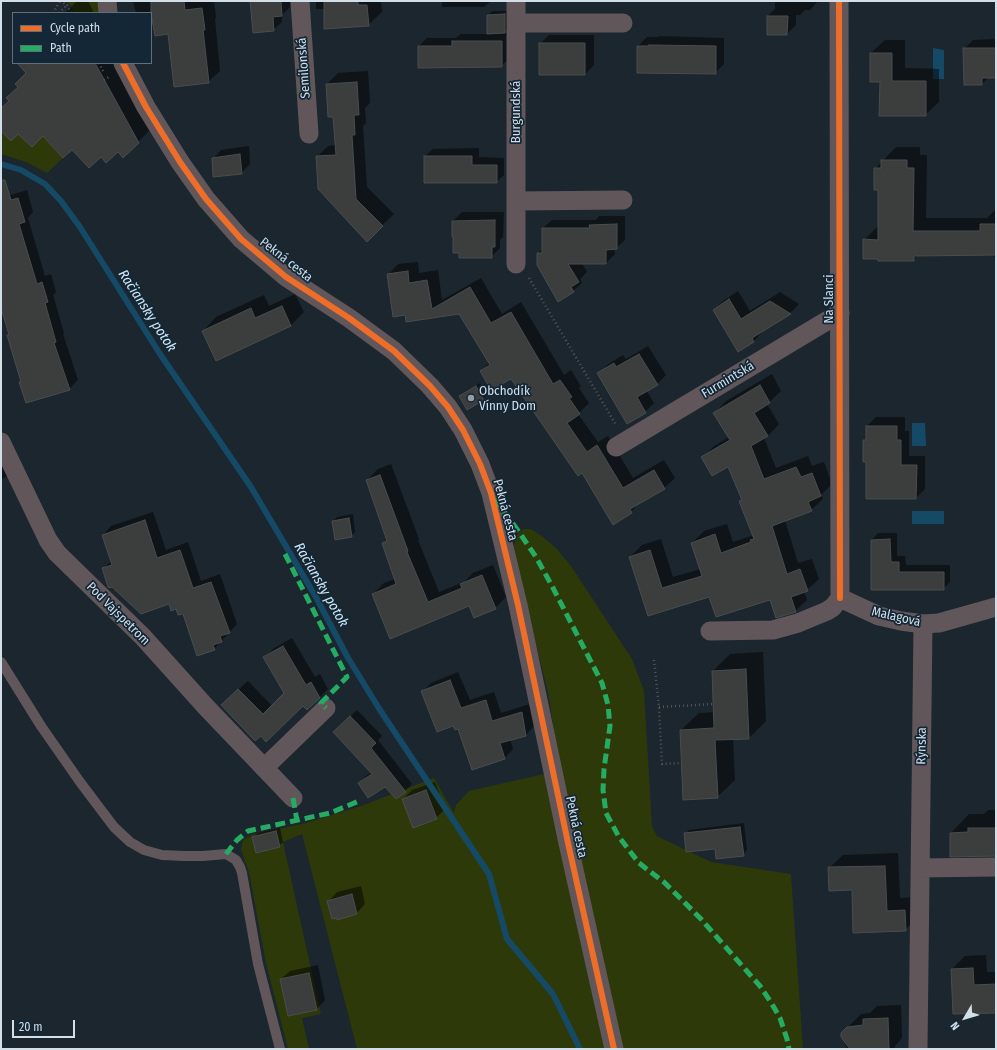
<!DOCTYPE html>
<html>
<head>
<meta charset="utf-8">
<style>
  body { margin:0 }
  #map { position:relative; width:997px; height:1050px; overflow:hidden; background:#1b262e; font-family:"Fira Sans Condensed",sans-serif }
  canvas { display:block }
  .frame { position:absolute; inset:0; border:2px solid #d2dee8; pointer-events:none }
  .legend { position:absolute; left:12px; top:12px; width:140px; height:52px; box-sizing:border-box; background:#132736; border:1px solid #5f707d; margin:0; padding:5px 7px; list-style:none; font-size:12px; color:#d2dee8 }
  .legend li { display:flex; align-items:center; gap:8px; height:20px }
  .legend b { width:20px; border:1px solid #5f707d }
  .north { position:absolute; left:945px; top:998px; width:40px; height:40px; -webkit-text-stroke:3px #132736; paint-order:stroke; rotate:232deg; font-size:11px; font-weight:700; line-height:16px; text-align:center; color:#d2dee8 }
  .north::after { content:''; display:block; margin:auto; width:14px; height:18px; background:#d2dee8; clip-path:polygon(50% 0,100% 100%,50% 72%,0 100%) }
  .scale { position:absolute; left:12px; top:1020px; width:63px; height:18px; box-sizing:border-box; border:2px solid #d2dee8; border-top:0; padding-left:5px; font-size:12px; line-height:14px; white-space:nowrap; color:#d2dee8; -webkit-text-stroke:3px #132736; paint-order:stroke }
</style>
</head>
<body>
<div id="map">
<canvas width="997" height="1050"></canvas>
<div class="frame"></div>
<ul class="legend">
<li><b style="height:5px;background:#ee6e29"></b>Cycle path</li>
<li><b style="height:5px;background:#26ab63"></b>Path</li>
</ul>
<div class="north">N</div>
<div class="scale">20 m</div>
</div>
<script>
const context = document.querySelector('canvas').getContext('2d');
context.lineJoin = 'round';
function fillPath(path, color) {
  context.fillStyle = color;
  context.fill(path, 'evenodd');
}
function toPath(rows) {
  const path = new Path2D();
  for (const r of rows) {
    path.moveTo(r[0], r[1]);
    for (let i = 2; i < r.length; i += 2) path.lineTo(r[i], r[i + 1]);
  }
  return path;
}
function strokePath(path, color, width, dash) {
  context.strokeStyle = color;
  context.lineWidth = width;
  context.lineCap = dash ? 'butt' : 'round';
  context.setLineDash(dash || []);
  context.stroke(path);
}
function write(font, color, halo, rows, align = 'center') {
  context.font = font + ' "Fira Sans Condensed",sans-serif';
  context.lineWidth = 3.5;
  context.setLineDash([]);
  context.textBaseline = 'middle';
  context.strokeStyle = halo;
  context.fillStyle = color;
  for (const [text, x, y, turn = 0] of rows) {
    context.save();
    context.translate(x, y);
    context.rotate((+turn || 0) * Math.PI / 180);
    context.textAlign = isNaN(turn) ? turn : align;
    if (halo) context.strokeText(text, 0, 0);
    context.fillText(text, 0, 0);
    context.restore();
  }
}
fillPath(toPath([
  [65,1,98,1,99,13,74,13,70,4],
  [3,133,11,141,18,134,32,147,43,136,63,158,47,173,26,162,1,154,1,136],
  [524,529,531,529,543,537,556,548,571,566,632,659,644,691,652,826,657,836,711,862,791,874,803,1049,357,1049,302,834,283,842,321,1014,302,1018,309,1049,288,1049,266,963,249,872,241,850,243,840,252,835,306,823,361,806,434,778,454,813,456,805,469,791,544,774,556,743,548,692,516,565,514,546,516,536,519,532]
]), '#2e390a');
fillPath(toPath([
  [933,48,944,50,944,79,933,79],
  [912,423,925,423,926,446,912,446],
  [912,511,944,511,944,524,912,524]
]), '#154a66');
fillPath(toPath([
  [77,1,88,1,94,13,65,13],
  [133,1,214,1,216,17,215,19,220,71,208,82,169,33,152,15,151,16,151,13,136,13],
  [251,1,290,1,290,7,282,15,282,22,273,30],
  [316,1,381,1,382,12,368,25,325,9,316,9],
  [442,1,491,1,484,7,442,7],
  [543,1,575,1,543,2],
  [649,1,688,1,649,2],
  [775,1,818,1,810,10,805,10,800,15,796,15,796,25,787,34,768,16,775,9],
  [492,11,509,11,509,28,503,33,510,33,510,58,501,66,419,46,427,38,456,38,461,34,488,34,488,15],
  [549,35,594,35,594,65,585,74,540,74,540,44],
  [659,36,724,38,724,64,715,73,638,46,647,37,658,37],
  [996,39,996,77,989,77,982,84,964,49,973,40],
  [885,40,905,40,905,68,939,69,939,102,925,115,881,81,871,53],
  [31,63,122,63,156,124,123,157,118,151,101,156,72,149,43,135,18,132,1,129,1,110,10,100,27,72],
  [368,71,370,103,365,108,366,123,363,126,367,187,394,214,367,240,317,157,328,146,336,145,334,116,327,84,338,73],
  [249,146,250,164,241,173,213,159,221,150],
  [896,147,920,147,920,155,927,155,926,218,987,218,994,211,996,211,996,257,994,257,994,254,918,255,913,260,864,240,877,227,879,227,879,189,875,169],
  [479,148,479,157,504,158,504,175,496,182,425,156,433,149],
  [27,190,33,212,28,218,45,276,51,274,56,292,53,295,64,333,63,334,78,380,69,389,20,382,22,381,1,310,1,198],
  [462,212,504,212,503,237,500,240,500,248,491,257,460,252,453,221],
  [599,216,625,216,625,240,616,248,614,248,615,254,606,263,582,263,587,272,580,279,582,283,573,291,538,253,543,249,543,228,552,220,596,220],
  [418,262,419,273,438,270,442,300,481,278,502,314,521,302,564,375,571,370,581,386,579,388,589,403,578,414,598,442,608,436,633,478,664,460,675,478,664,488,641,501,631,512,583,471,511,378,481,371,489,363,460,312,406,314,388,275,398,264],
  [738,291,750,311,780,292,799,304,790,313,761,330,762,332,754,341,738,351,714,310,723,301],
  [295,294,304,312,291,325,203,331,216,317,264,295,269,306],
  [648,346,666,375,657,384,646,390,654,403,645,412,599,374,607,365,623,355,626,359],
  [772,374,781,391,767,404,779,424,768,436,764,438,776,468,808,456,812,466,824,462,832,484,821,495,823,499,811,510,785,520,798,563,812,559,819,579,807,590,804,591,807,600,795,611,770,598,710,595,649,615,630,557,642,545,661,539,673,577,701,569,692,543,704,531,727,524,733,542,754,535,741,501,743,499,729,465,703,458,714,446,729,437,715,413,726,401],
  [480,383,487,395,483,399,460,396,465,392],
  [876,417,905,417,905,431,909,431,909,456,925,456,925,489,916,498,864,440,867,438,867,426],
  [1,444,13,470,6,477,1,479],
  [391,464,419,539,418,540,439,592,464,582,473,573,493,565,506,597,495,608,470,605,390,637,373,594,384,583,395,579,383,543,388,538,367,480,378,469],
  [153,512,166,550,188,542,201,581,220,574,237,624,214,649,184,612,169,603,103,569,112,560,103,535,111,526],
  [353,514,355,532,351,536,333,521,337,517],
  [878,533,897,533,897,556,905,556,906,565,950,565,950,582,943,589,872,589,872,540],
  [292,638,315,677,320,674,328,689,319,698,303,705,266,740,231,696,248,681,272,706,285,693,264,658,273,649],
  [763,652,766,721,749,738,733,739,735,780,717,797,681,730,699,713,715,712,713,671,730,654],
  [458,672,470,700,494,692,501,713,530,704,534,726,526,735,510,739,513,749,505,758,472,768,459,728,454,725,423,691,431,683],
  [357,710,382,736,378,740,412,784,405,791,385,786,359,783,366,776,372,772,341,725],
  [435,782,445,809,436,818,403,799,412,790],
  [988,810,996,810,996,855,951,833,969,814,984,814],
  [744,823,747,850,743,855,715,848,685,834,689,830],
  [280,828,283,842,279,846,254,837,258,833],
  [898,853,900,898,918,897,918,917,905,930,853,889,829,868,843,855],
  [361,886,365,904,357,913,329,901,337,892],
  [986,955,987,972,996,972,996,1012,954,1013,952,969,965,956],
  [318,965,325,1000,317,1009,281,979,290,971],
  [901,1005,902,1038,895,1046,895,1049,834,1049,847,1048,842,1037,842,1033,861,1014,870,1013,877,1006]
]), '#0007');
strokePath(toPath([
  [1,164,21,170,45,184,61,201,80,227,160,354,251,487,317,599,348,658,380,710,489,874,507,939,553,994,580,1049]
]), '#154a66', 6);
const building = toPath([
  [151,1,184,1,185,10,202,8,205,30,203,30,209,83,174,87,168,34,155,36,151,13,151,1],
  [250,1,281,1,282,16,273,17,274,31,253,33,250,1],
  [324,1,358,1,358,5,367,5,369,26,324,29,324,1],
  [505,14,505,33,487,34,487,15,505,14],
  [767,16,788,16,787,35,767,35,767,16],
  [452,41,502,41,502,67,418,68,418,46,452,46,452,41],
  [539,43,585,43,585,75,539,75,539,43],
  [649,45,716,46,716,74,637,73,637,46,649,46,649,45],
  [963,48,996,48,996,78,982,78,982,85,964,85,963,48],
  [870,53,892,53,892,81,926,81,926,116,879,116,880,82,870,82,870,53],
  [17,63,95,63,139,143,123,158,118,152,106,163,101,157,89,168,72,150,63,158,43,136,32,147,18,134,11,141,1,131,1,108,9,101,6,98,18,87,15,84,26,73,17,63],
  [357,82,359,115,354,115,355,135,352,135,356,199,383,226,367,242,318,189,316,156,336,155,333,117,328,117,326,84,357,82],
  [240,154,242,174,213,177,212,158,240,154],
  [424,156,472,156,472,165,497,165,497,183,424,183,424,156],
  [881,160,907,160,907,168,914,168,913,231,980,231,980,224,996,224,996,255,914,256,914,261,878,261,878,259,863,259,863,239,878,240,878,190,874,190,874,168,881,168,881,160],
  [1,180,5,180,11,200,18,198,25,222,19,224,37,284,42,282,48,302,45,303,56,342,54,343,70,390,26,403,19,382,21,382,7,335,9,335,1,308,1,180],
  [495,220,495,247,492,247,492,258,459,258,459,253,453,253,453,237,452,237,452,221,495,220],
  [617,224,617,249,606,250,606,264,568,264,579,282,571,287,574,292,558,302,537,265,537,253,542,253,542,228,590,228,589,225,617,224],
  [408,271,409,283,427,280,432,309,470,287,491,323,511,312,553,384,560,380,572,397,569,398,580,414,567,423,587,452,597,445,623,488,654,470,665,489,630,509,632,513,613,525,582,473,578,476,511,379,491,390,480,371,490,365,459,314,406,322,405,315,393,317,387,274,408,271],
  [729,299,741,319,770,301,791,314,752,338,754,342,738,352,713,310,729,299],
  [282,306,291,326,216,361,202,331,251,308,255,318,282,306],
  [639,354,658,385,637,397,646,413,627,424,597,373,614,363,616,367,639,354],
  [760,385,770,403,754,413,768,436,751,446,764,479,796,467,801,477,812,473,821,496,808,502,812,511,772,526,787,574,800,569,808,591,791,597,796,612,776,618,770,600,716,617,709,597,648,616,629,557,650,550,662,588,702,576,691,543,715,534,721,553,751,542,750,540,754,539,739,501,742,500,728,467,712,476,701,457,730,440,713,413,760,385],
  [476,386,484,400,467,410,459,396,476,386],
  [866,426,897,426,897,440,901,440,901,465,917,465,916,499,866,499,866,462,863,462,863,440,866,440,866,426],
  [380,475,408,551,407,552,428,602,462,588,460,584,482,575,496,609,474,618,469,606,390,639,372,594,396,584,382,543,387,541,366,480,380,475],
  [349,518,352,537,335,540,332,521,349,518],
  [145,520,157,558,180,550,193,588,211,582,230,633,220,636,222,642,213,645,215,650,197,656,183,614,178,615,176,609,171,611,169,604,141,614,112,587,109,588,108,587,102,568,112,565,102,535,145,520],
  [890,539,891,562,899,562,899,572,944,572,944,590,871,590,871,540,890,539],
  [283,646,306,685,311,682,320,698,307,710,303,706,266,742,261,736,255,741,221,705,238,689,263,714,284,693,263,657,283,646],
  [746,669,749,739,715,740,718,798,683,800,680,730,714,728,712,671,746,669],
  [450,680,461,708,486,700,492,721,522,712,526,736,500,743,505,759,472,770,458,729,455,730,453,726,437,732,421,691,450,680],
  [350,716,376,743,371,748,406,792,396,799,385,787,368,798,358,783,372,774,333,732,350,716],
  [426,790,437,819,413,828,402,799,426,790],
  [740,827,744,856,716,859,715,849,686,852,684,833,740,827],
  [968,828,996,828,996,856,950,857,950,833,968,832,968,828],
  [276,831,280,847,256,853,252,837,276,831],
  [885,866,887,911,905,910,906,931,853,933,852,890,829,891,828,867,885,866],
  [352,894,357,914,337,920,337,918,332,919,327,901,352,894],
  [973,968,974,985,996,984,996,1013,953,1014,951,969,973,968],
  [309,973,317,1010,288,1016,280,979,309,973],
  [888,1018,889,1049,850,1049,841,1037,841,1033,847,1027,863,1025,863,1019,888,1018]
]);
fillPath(building, '#3b3e3d');
strokePath(building, '#4a4d4e', 1);
strokePath(toPath([
  [60,1,67,5,71,13],
  [53,13,60,1],
  [59,13,67,5],
  [99,63,103,71],
  [104,80,109,77],
  [529,278,616,425],
  [654,660,659,707,662,764,681,763],
  [659,707,713,704]
]), '#575457', 2.5, [1, 3]);
strokePath(toPath([
  [1,662,41,726,80,782,114,827,130,842,144,850,162,855,184,856,203,856,226,854,236,860,240,867,242,873,258,964,280,1049]
]), '#61575a', 10);
strokePath(toPath([
  [107,1,108,13],
  [300,1,309,134],
  [516,1,516,264],
  [839,1,840,598],
  [516,23,623,23],
  [123,63,146,107,180,162,206,199,241,239,286,277,349,318,394,351,430,386,448,407,463,430,480,464,491,493,518,605,568,843,614,1049],
  [516,201,623,200],
  [1,442,48,540,57,553,143,637,206,707,293,798],
  [616,447,840,313],
  [710,631,773,630,798,623,827,611,833,607,840,598,879,616,901,621,923,624,939,623,996,607],
  [264,768,326,708],
  [920,868,996,867],
  [918,1049,923,624]
]), '#61575a', 19);
strokePath(toPath([
  [495,499,519,532,536,557,552,586,602,683,608,705,610,726,604,769,603,790,606,813,619,837,639,863,665,883,701,919,760,986,772,1004,780,1018,787,1039,789,1049],
  [285,554,347,677,321,703,326,708],
  [293,798,297,821],
  [226,854,237,840,248,831,330,813,359,801]
]), '#26ab63', 5, [10, 5]);
strokePath(toPath([
  [839,1,840,598],
  [123,63,146,107,180,162,206,199,241,239,286,277,349,318,394,351,430,386,448,407,463,430,480,464,491,493,518,605,568,843,614,1049]
]), '#ee6e29', 6);
for (const [x, y, r, color] of [
  [471,398,4,"#929ea7"]
]) {
  const dot = new Path2D();
  dot.arc(x, y, r, 0, 2 * Math.PI);
  context.fillStyle = color;
  context.fill(dot);
  strokePath(dot, '#132736', 1.5);
}
write('13px', '#d2dee8', '#132736', [
  ["Semilonská",304,68,-94],
  ["Burgundská",516,112,-90],
  ["Pekná cesta",286,260,38],
  ["Na Slanci",829,299,-90],
  ["Furmintská",728,380,-31],
  ["Pekná cesta",505,510,75],
  ["Pod Vajspetrom",118,614,45],
  ["Malagová",896,617,13],
  ["Rýnska",922,746,-89],
  ["Pekná cesta",576,827,78]
]);
write('13px', '#d2dee8', '#132736', [
  ["Obchodík",479,391],
  ["Vínny Dom",479,406]
], 'left');
write('italic 14px', '#d0e7f6', '#132736', [
  ["Račiansky potok",147,311,57],
  ["Račiansky potok",321,585,60]
]);
</script>
</body>
</html>
